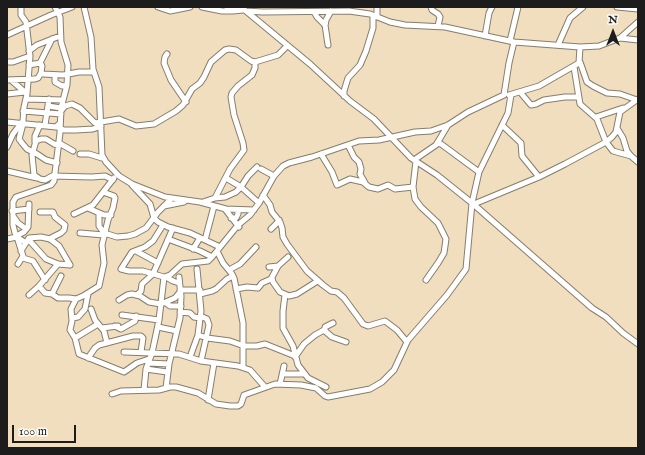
<!DOCTYPE html>
<html>
<head>
<meta charset="utf-8">
<style>
  body { margin:0 }
  #map { position:relative; width:645px; height:455px; overflow:hidden; background:#f0debe; font-family:"IM FELL English",serif }
  canvas { display:block }
  .frame { position:absolute; inset:0; border:8px solid #1c1c1c; pointer-events:none }
  .north { position:absolute; left:593px; top:12px; width:40px; height:40px; -webkit-text-stroke:3px #fdfcf7; paint-order:stroke; rotate:0deg; font-size:11px; font-weight:700; line-height:16px; text-align:center; color:#1c1c1c }
  .north::after { content:''; display:block; margin:auto; width:14px; height:18px; background:#1c1c1c; clip-path:polygon(50% 0,100% 100%,50% 72%,0 100%) }
  .scale { position:absolute; left:12px; top:425px; width:64px; height:18px; box-sizing:border-box; border:2px solid #1c1c1c; border-top:0; padding-left:5px; font-size:12px; line-height:14px; white-space:nowrap; color:#1c1c1c; -webkit-text-stroke:3px #fdfcf7; paint-order:stroke }
</style>
</head>
<body>
<div id="map">
<canvas width="645" height="455"></canvas>
<div class="frame"></div>
<div class="north">N</div>
<div class="scale">100 m</div>
</div>
<script>
const context = document.querySelector('canvas').getContext('2d');
context.lineJoin = 'round';
function toPath(rows) {
  const path = new Path2D();
  for (const r of rows) {
    path.moveTo(r[0], r[1]);
    for (let i = 2; i < r.length; i += 2) path.lineTo(r[i], r[i + 1]);
  }
  return path;
}
function strokePath(path, color, width, dash) {
  context.strokeStyle = color;
  context.lineWidth = width;
  context.lineCap = dash ? 'butt' : 'round';
  context.setLineDash(dash || []);
  context.stroke(path);
}
const minor = toPath([
  [84,7,91,37,93,69,99,87,102,155,106,162,119,176,132,184,165,197,200,202,226,209,254,210],
  [158,7,170,11,190,7],
  [202,7,222,11,233,11,243,10],
  [227,7,236,9],
  [239,7,246,11,263,12,349,11,370,14,390,22,405,25,445,27,514,42,580,47,599,46,620,38,638,22],
  [431,7,432,10,438,14,440,17,438,26],
  [617,7,638,9],
  [246,11,310,64,350,101,374,119,411,158,437,175,472,203,592,308,606,317,623,333,638,344],
  [314,12,317,17,325,25,328,45],
  [377,17,377,7],
  [325,26,326,20,331,11],
  [7,35,51,15,72,7],
  [485,36,489,13,492,7],
  [620,38,638,40],
  [510,41,518,7],
  [558,45,570,18,583,7],
  [29,51,37,45,60,36],
  [167,54,165,57,164,63,171,80,186,102],
  [7,62,13,62,30,56],
  [580,62,587,82,593,86,607,93,620,94,637,100],
  [40,63,42,66,41,73,43,74,63,75,79,72,94,72],
  [29,65,40,63,52,39],
  [574,67,580,104,597,119,606,142,613,151,631,156],
  [55,75,55,82,62,86,67,85],
  [7,80,35,79,38,78,41,73],
  [11,80,27,94],
  [520,92,531,105,536,104,544,100,565,97,578,97],
  [7,94,25,92],
  [509,95,539,86,579,63,580,47],
  [344,96,344,91,348,78,360,65,366,51,373,28,373,15],
  [26,99,63,100],
  [48,106,61,108],
  [23,111,61,114],
  [61,111,65,106,72,104,80,108,95,123,119,119,136,126,154,124,176,111,183,105,192,89,200,83,204,77,211,62,225,50,229,49,236,50,251,61,255,62,278,55,287,46],
  [596,117,623,108],
  [7,122,56,127,60,123],
  [23,124,19,139,22,143,27,149,37,154,46,160,57,163],
  [45,125,49,99],
  [502,125,521,143,522,156,539,177],
  [59,128,64,130,76,130,93,129,101,126],
  [617,128,623,138,627,151,631,156,638,162],
  [35,142,35,136,40,125],
  [59,143,73,151],
  [437,143,441,144,479,172],
  [58,145,54,144,46,139,41,139,36,141,32,155,34,175,40,179,45,180,52,176,92,177,105,176,113,180],
  [348,145,354,157,359,162,361,169,360,174,365,183],
  [7,147,13,134,23,121,24,107,27,94,30,56,26,22,21,15,21,7],
  [80,154,89,154,102,158],
  [321,154,332,172,337,185,350,179,363,182,369,187,378,189,388,185,395,189,413,187],
  [414,160,436,145,448,125],
  [416,161,413,187,415,199,421,207,438,223,446,239,444,253,438,263,426,280],
  [261,169,274,176],
  [7,171,37,178],
  [226,178,241,187,259,203],
  [132,185,150,204,154,218,158,222,168,227,190,233,220,247],
  [263,195,270,205,272,212,280,222,282,228,283,237,287,244,307,271,323,285,331,291,337,292,344,298,363,324,368,326,385,321,397,330,407,342],
  [215,198,225,197,236,192,241,187,248,176,257,167],
  [203,202,215,198,230,169,244,150,243,143,234,115,231,97,232,93,238,86,252,75,255,68,255,62],
  [474,204,539,177,565,164,606,142,612,137,616,132,620,112,638,99],
  [164,206,184,202],
  [88,208,104,215,111,215],
  [225,209,239,227],
  [12,211,29,209],
  [40,212,53,212,55,217,65,225,64,230,61,233,49,239],
  [99,213,99,226,104,233,117,237,128,236,135,234,146,228,158,212,171,199],
  [74,214,93,205,114,178],
  [13,216,18,223,26,229],
  [231,218,236,218,238,214,238,210],
  [163,225,153,241,145,247,132,252,121,269,129,271,143,271,164,277,170,275,182,264,208,261,212,257,238,225,250,215,259,203,274,176,283,166,289,163,312,157,359,141,379,140,415,132,431,131,448,125,468,112,504,95,509,63,514,42],
  [271,229,278,222,279,220],
  [80,233,104,235],
  [16,236,24,232,28,227,29,204],
  [7,239,17,237,23,256,18,264],
  [28,239,46,259,58,264,70,265],
  [168,239,200,251,212,257],
  [205,240,214,206],
  [26,243,17,237,15,233,13,225,13,202,16,197,51,185,54,181,60,133,61,108,67,85,68,65,61,42,60,17,55,7],
  [193,249,200,238],
  [21,251,29,238,41,237,50,239,59,246,70,265],
  [136,251,158,263],
  [217,251,223,263,232,274,234,278,243,323,243,367],
  [23,258,33,261,45,280],
  [269,267,278,266,288,257],
  [229,270,240,264,256,247],
  [166,277,173,281,179,283],
  [272,278,273,282,280,292,289,296,297,294,316,282],
  [39,286,45,293,52,294,58,298,69,298,76,299,83,296,99,286,104,263,102,245,108,220,113,208,115,198,114,196,103,192],
  [236,289,247,287,258,288,262,283,271,279,278,266],
  [180,290,200,290],
  [52,294,61,276],
  [200,294,212,291,216,289,227,279,233,276],
  [29,295,39,286,58,264],
  [137,295,141,291,142,284,153,274,173,228],
  [285,295,283,311,283,328,293,346,298,365,308,378,326,387],
  [76,299,71,309,72,321,70,330,75,338,79,354,124,372,137,363,149,359],
  [119,300,127,295,132,294,140,296,149,302,161,304,175,298,180,292],
  [166,303,170,306,181,306],
  [91,309,95,320,104,331,107,343],
  [180,312,190,313,194,317,200,318],
  [122,315,159,320],
  [200,316,207,319,209,325,201,361],
  [72,318,78,317,85,309,88,294],
  [333,323,325,327,325,331,332,337,346,342],
  [115,326,121,329,135,321,136,316],
  [158,327,177,331],
  [102,328,118,326],
  [198,335,207,338,230,341,244,346,257,346,265,344,295,356],
  [75,338,98,324],
  [124,352,179,354,201,361,238,366,250,370,265,387],
  [190,357,198,335,201,311,197,269],
  [295,357,304,344,315,335,324,330],
  [88,358,95,348,99,345,133,336,141,336,143,338,141,352],
  [148,363,169,364],
  [146,369,167,372],
  [283,374,304,374],
  [280,384,284,366],
  [166,388,169,364,180,318,181,296,179,277],
  [144,390,146,369,152,353,159,320,164,277],
  [112,394,121,391,159,390,170,387,176,387,198,393,216,404,230,406,238,406,241,404,244,395,275,384,301,385,316,388,325,396,328,397,370,389,382,382,394,370,408,340,447,295,466,269,472,203,479,172,508,113,511,95],
  [208,400,214,363]
]);
strokePath(minor, '#867d6d', 7);
strokePath(minor, '#fff', 5);
</script>
</body>
</html>
